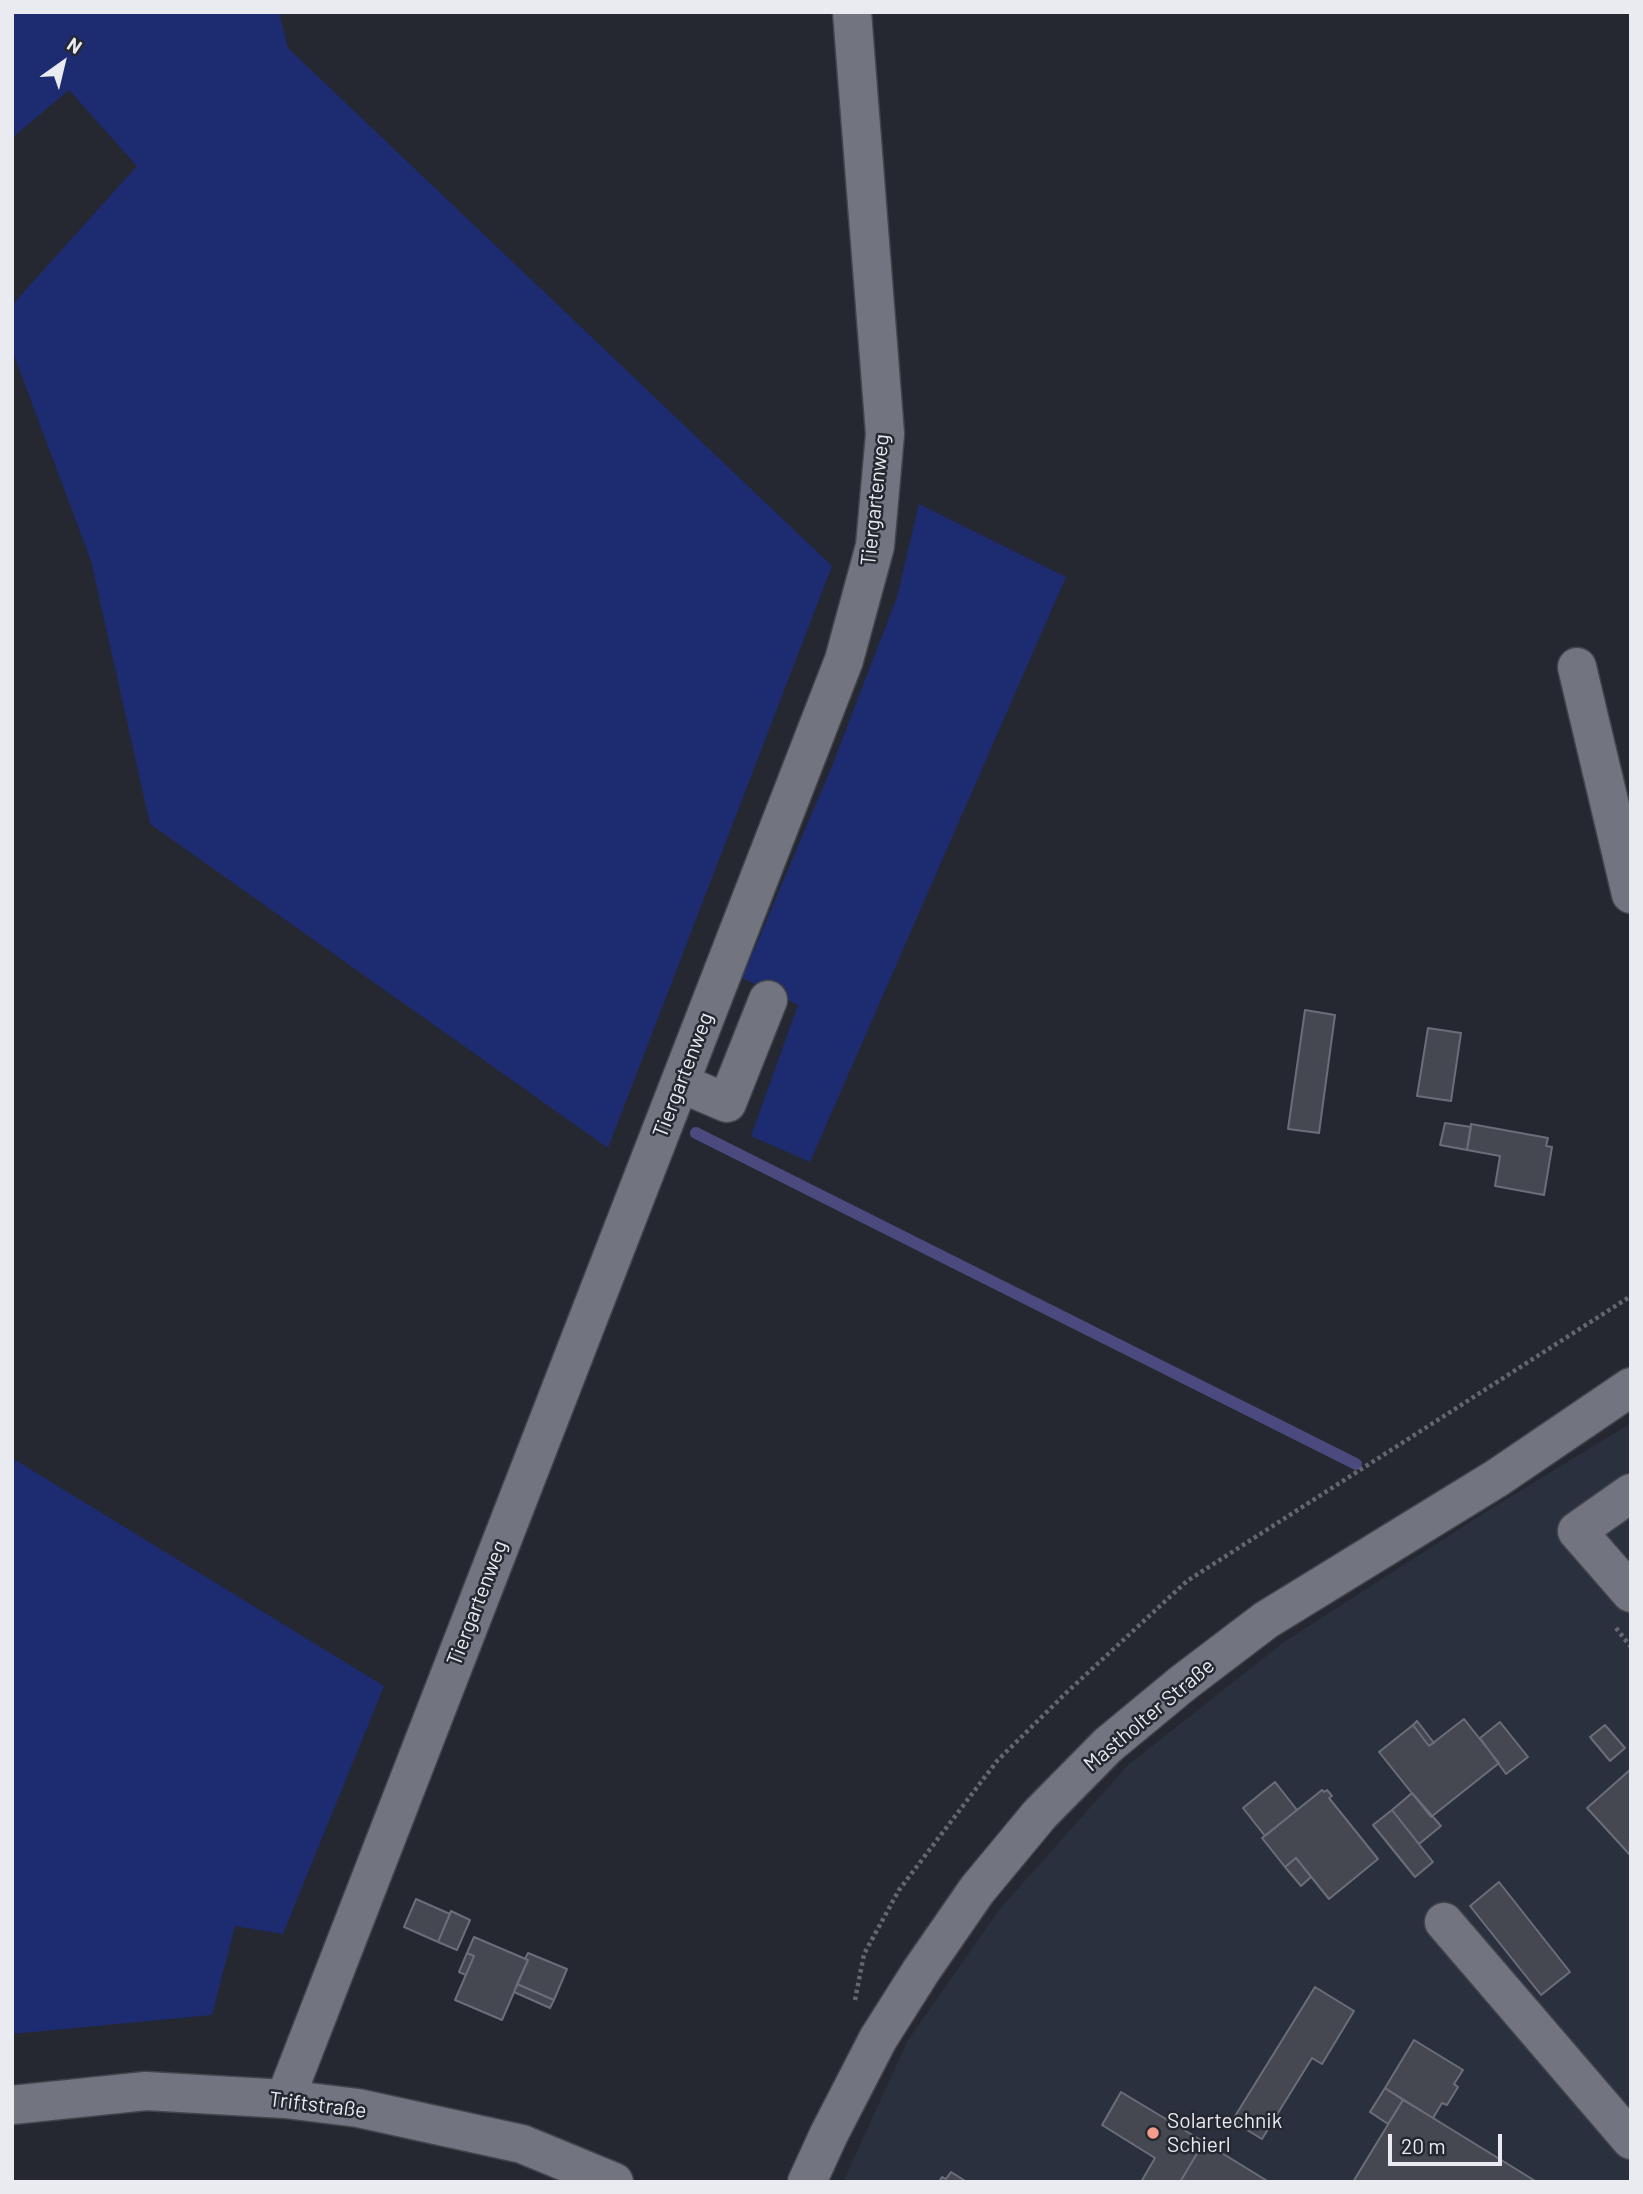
<!DOCTYPE html>
<html>
<head>
<meta charset="utf-8">
<style>
  body { margin:0 }
  #map { position:relative; width:1643px; height:2194px; overflow:hidden; background:#252830; font-family:Barlow,sans-serif }
  canvas { display:block }
  .frame { position:absolute; inset:0; border:14px solid #e9ebf1; pointer-events:none }
  .north { position:absolute; left:28px; top:28px; width:70px; height:70px; -webkit-text-stroke:5px #252830; paint-order:stroke; rotate:34deg; font-size:19px; font-weight:700; line-height:28px; text-align:center; color:#e9ebf1 }
  .north::after { content:''; display:block; margin:auto; width:24px; height:32px; background:#e9ebf1; clip-path:polygon(50% 0,100% 100%,50% 72%,0 100%) }
  .scale { position:absolute; left:1388px; top:2134px; width:114px; height:32px; box-sizing:border-box; border:4px solid #e9ebf1; border-top:0; padding-left:9px; font-size:21px; line-height:24px; white-space:nowrap; color:#e9ebf1; -webkit-text-stroke:5px #252830; paint-order:stroke }
</style>
</head>
<body>
<div id="map">
<canvas width="1643" height="2194"></canvas>
<div class="frame"></div>
<div class="north">N</div>
<div class="scale">20 m</div>
</div>
<script>
const context = document.querySelector('canvas').getContext('2d');
context.lineJoin = 'round';
function fillPath(path, color) {
  context.fillStyle = color;
  context.fill(path, 'evenodd');
}
function toPath(rows) {
  const path = new Path2D();
  for (const r of rows) {
    path.moveTo(r[0], r[1]);
    for (let i = 2; i < r.length; i += 2) path.lineTo(r[i], r[i + 1]);
  }
  return path;
}
function strokePath(path, color, width, dash) {
  context.strokeStyle = color;
  context.lineWidth = width;
  context.lineCap = dash ? 'butt' : 'round';
  context.setLineDash(dash || []);
  context.stroke(path);
}
function write(font, color, halo, rows, align = 'center') {
  context.font = font + ' Barlow,sans-serif';
  context.lineWidth = 5;
  context.setLineDash([]);
  context.textBaseline = 'middle';
  context.strokeStyle = halo;
  context.fillStyle = color;
  for (const [text, x, y, turn = 0] of rows) {
    context.save();
    context.translate(x, y);
    context.rotate((+turn || 0) * Math.PI / 180);
    context.textAlign = isNaN(turn) ? turn : align;
    if (halo) context.strokeText(text, 0, 0);
    context.fillText(text, 0, 0);
    context.restore();
  }
}
fillPath(toPath([
  [1631,1423,1631,2182,843,2182,908,2040,999,1910,1128,1765,1284,1642,1489,1510]
]), '#2b303e');
fillPath(toPath([
  [12,12,279,12,288,48,832,566,608,1148,150,824,91,561,12,350,12,305,137,166,69,90,12,138],
  [919,504,1066,577,810,1162,751,1136,798,1005,742,978,832,766,897,597],
  [12,1458,384,1686,283,1934,235,1926,212,2015,12,2034]
]), '#1d2c70');
strokePath(toPath([
  [696,1133,1356,1464]
]), '#4a4a7e', 12);
const building = toPath([
  [1305,1010,1335,1015,1319,1133,1288,1129,1305,1010],
  [1428,1028,1461,1033,1451,1101,1417,1096,1428,1028],
  [1445,1123,1471,1127,1467,1150,1440,1145,1445,1123],
  [1471,1124,1548,1138,1546,1146,1552,1147,1544,1195,1495,1186,1500,1156,1467,1150,1471,1124],
  [1464,1719,1499,1763,1431,1817,1379,1752,1413,1725,1429,1746,1464,1719],
  [1417,1721,1434,1743,1429,1746,1413,1725,1417,1721],
  [1500,1722,1528,1757,1506,1774,1480,1738,1500,1722],
  [1605,1725,1625,1748,1610,1761,1590,1737,1605,1725],
  [1631,1769,1631,1856,1587,1808,1631,1769],
  [1275,1782,1297,1810,1265,1836,1243,1808,1275,1782],
  [1322,1790,1324,1792,1327,1790,1332,1796,1329,1798,1378,1859,1329,1899,1296,1858,1285,1867,1262,1838,1322,1790],
  [1412,1793,1441,1826,1419,1844,1392,1810,1412,1793],
  [1392,1810,1433,1862,1415,1877,1373,1825,1392,1810],
  [1296,1858,1311,1877,1301,1886,1285,1867,1296,1858],
  [1499,1882,1570,1972,1541,1995,1470,1906,1499,1882],
  [416,1899,450,1914,438,1942,404,1927,416,1899],
  [451,1911,470,1920,457,1950,438,1942,451,1911],
  [474,1937,528,1960,502,2020,455,2000,474,1956,467,1953,474,1937],
  [467,1953,474,1956,466,1975,459,1972,467,1953],
  [528,1953,567,1969,554,2000,517,1984,528,1960,525,1959,528,1953],
  [517,1984,554,2000,550,2008,514,1992,517,1984],
  [1315,1987,1354,2011,1322,2064,1312,2058,1262,2139,1232,2121,1315,1987],
  [1414,2040,1463,2070,1454,2084,1458,2087,1447,2105,1442,2103,1433,2118,1385,2088,1414,2040],
  [1385,2088,1403,2100,1388,2124,1370,2112,1385,2088],
  [1121,2092,1204,2142,1180,2182,1141,2182,1155,2158,1102,2125,1121,2092],
  [1403,2100,1433,2118,1537,2182,1353,2182,1403,2100],
  [1204,2142,1269,2182,1180,2182,1204,2142],
  [951,2172,967,2182,939,2182,942,2177,946,2179,951,2172]
]);
fillPath(building, '#454851');
strokePath(building, '#6b6e78', 2);
const minor = toPath([
  [1577,667,1631,894],
  [680,1083,727,1103,768,1000],
  [1631,1493,1577,1531,1631,1593],
  [1444,1922,1631,2140],
  [285,2099,844,660,875,546,885,434,852,12],
  [12,2105,146,2091,285,2099,358,2108,522,2144,614,2182],
  [807,2182,829,2134,878,2039,921,1971,977,1890,1040,1814,1108,1745,1183,1683,1266,1620,1497,1478,1631,1387]
]);
strokePath(minor, '#43454c', 41);
strokePath(toPath([
  [1616,1628,1631,1647],
  [855,2000,864,1954,899,1890,997,1761,1066,1693,1187,1581,1631,1296]
]), '#65676f', 4.5, [3.5, 3.5]);
strokePath(minor, '#72757f', 38);
for (const [x, y, r, color] of [
  [1153,2133,7,"#f49d8d"]
]) {
  const dot = new Path2D();
  dot.arc(x, y, r, 0, 2 * Math.PI);
  context.fillStyle = color;
  context.fill(dot);
  strokePath(dot, '#252830', 2.5);
}
write('21px', '#e9ebf1', '#252830', [
  ["Tiergartenweg",875,500,-84],
  ["Tiergartenweg",683,1075,-69],
  ["Tiergartenweg",477,1603,-69],
  ["Mastholter Straße",1149,1715,-40],
  ["Triftstraße",318,2105,7]
]);
write('21px', '#e9ebf1', '#252830', [
  ["Solartechnik",1167,2121],
  ["Schierl",1167,2145]
], 'left');
</script>
</body>
</html>
